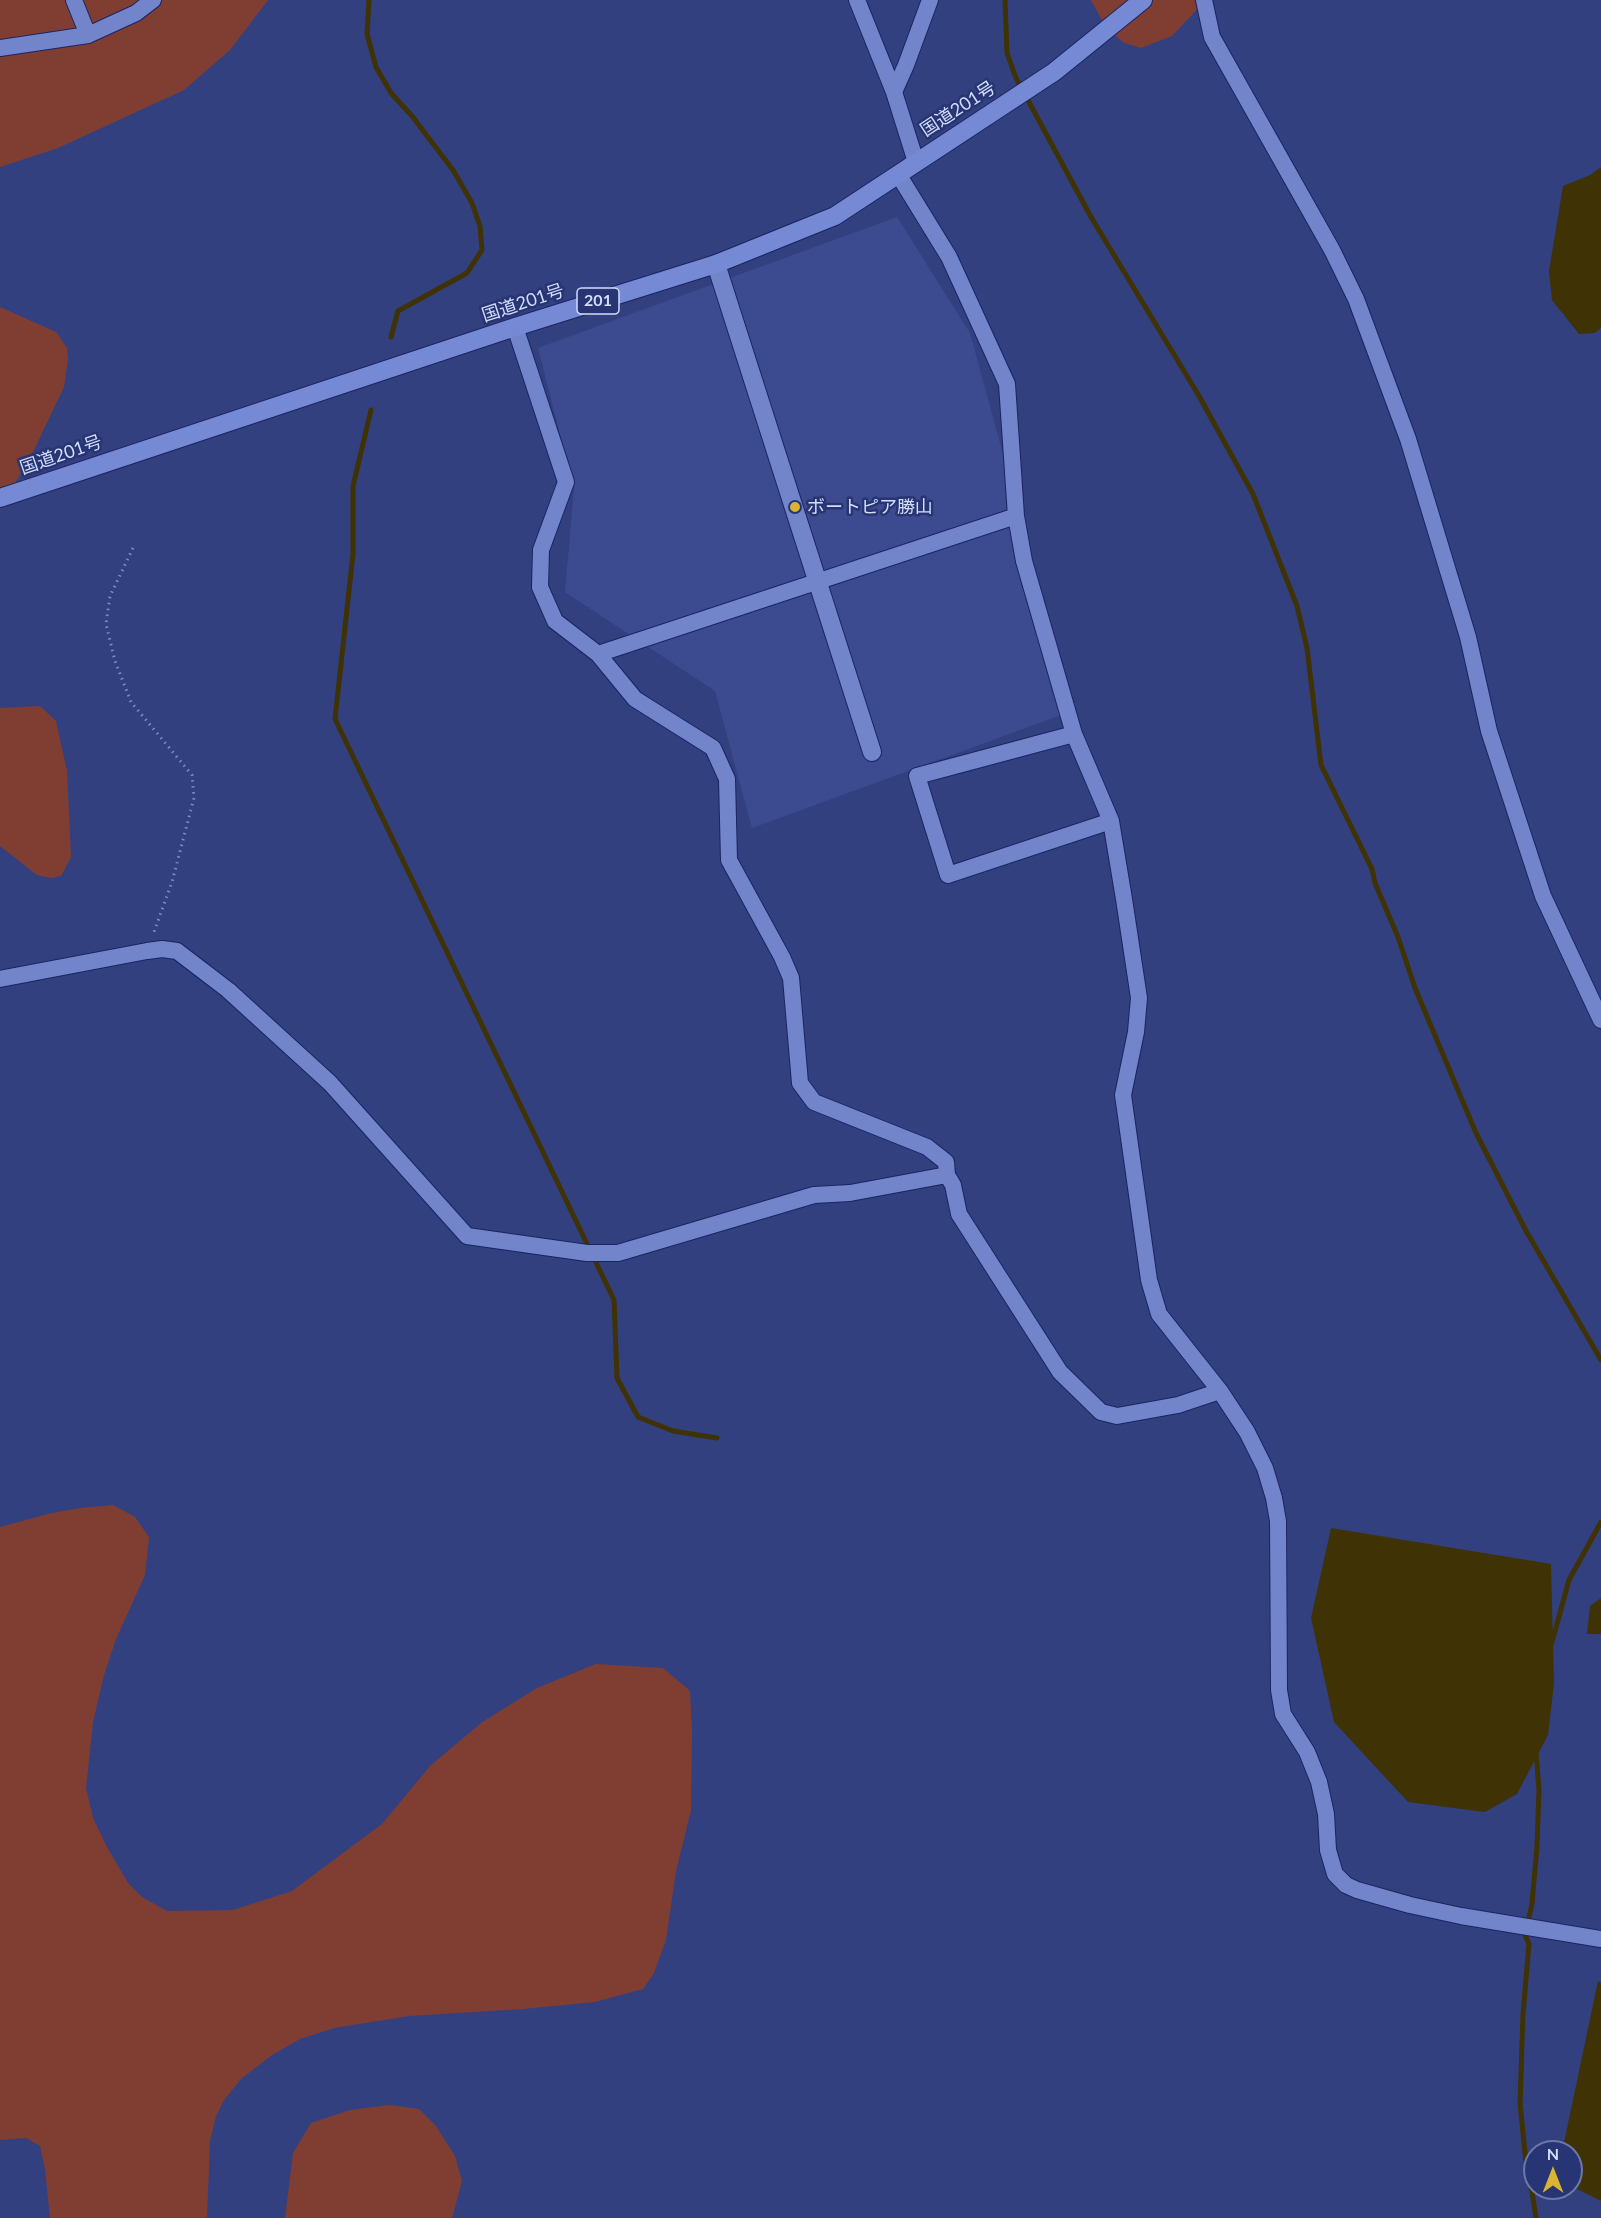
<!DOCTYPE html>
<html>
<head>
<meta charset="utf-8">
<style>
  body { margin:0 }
  #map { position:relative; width:1601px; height:2218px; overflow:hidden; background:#324080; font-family:Lato,sans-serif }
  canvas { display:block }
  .north { position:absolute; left:1523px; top:2140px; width:60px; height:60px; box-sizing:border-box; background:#283574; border:2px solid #6c78aa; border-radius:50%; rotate:0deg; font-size:16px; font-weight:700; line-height:24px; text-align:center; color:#d2dcfb }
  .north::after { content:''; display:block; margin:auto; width:21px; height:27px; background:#d9b334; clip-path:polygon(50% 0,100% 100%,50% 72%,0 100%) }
</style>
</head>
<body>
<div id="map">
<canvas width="1601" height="2218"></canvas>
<div class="north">N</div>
</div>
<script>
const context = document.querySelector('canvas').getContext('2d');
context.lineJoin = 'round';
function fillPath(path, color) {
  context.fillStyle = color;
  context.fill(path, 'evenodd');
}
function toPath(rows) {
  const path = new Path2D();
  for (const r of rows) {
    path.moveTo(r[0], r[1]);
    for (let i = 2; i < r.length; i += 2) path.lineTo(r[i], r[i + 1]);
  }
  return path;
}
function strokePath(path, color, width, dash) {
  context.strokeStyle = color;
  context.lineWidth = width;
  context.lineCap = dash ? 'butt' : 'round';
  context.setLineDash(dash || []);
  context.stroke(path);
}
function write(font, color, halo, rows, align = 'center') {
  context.font = font + ' Lato,"Noto Sans JP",sans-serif';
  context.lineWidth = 5;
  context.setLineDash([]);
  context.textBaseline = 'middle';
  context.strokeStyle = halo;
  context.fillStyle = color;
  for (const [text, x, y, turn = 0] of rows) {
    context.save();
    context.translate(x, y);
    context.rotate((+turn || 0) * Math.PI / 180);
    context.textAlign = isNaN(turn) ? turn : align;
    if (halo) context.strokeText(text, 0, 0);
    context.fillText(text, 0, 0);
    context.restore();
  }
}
fillPath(toPath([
  [897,217,970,333,1022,524,1064,714,752,828,715,691,565,592,574,489,538,348]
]), '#3c4b90');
fillPath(toPath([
  [0,0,268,0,230,50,184,90,58,148,0,167],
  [1091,0,1206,0,1172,36,1141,48,1124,43,1105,26],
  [0,307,56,332,67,348,68,359,64,387,31,456,0,509],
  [40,706,56,721,67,771,71,857,61,876,51,878,37,875,0,846,0,708],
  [113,1505,135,1517,149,1537,145,1575,116,1639,104,1675,93,1722,86,1788,93,1818,107,1847,128,1883,142,1897,167,1911,233,1910,292,1891,382,1824,430,1766,481,1723,537,1688,596,1664,663,1668,690,1691,692,1730,691,1810,676,1871,666,1940,654,1973,643,1989,595,2002,523,2009,409,2016,334,2028,300,2039,272,2055,241,2079,224,2100,216,2116,210,2141,207,2218,50,2218,45,2169,40,2146,26,2138,0,2140,0,1527,52,1513,80,1508],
  [389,2105,419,2109,436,2126,455,2156,462,2181,452,2218,285,2218,293,2153,311,2123,350,2110]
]), '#803e32');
fillPath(toPath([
  [1601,167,1601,328,1595,333,1579,334,1552,300,1549,271,1563,186,1590,175],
  [1331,1528,1551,1564,1554,1683,1548,1735,1517,1794,1485,1812,1408,1802,1334,1722,1311,1618],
  [1601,1598,1601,1634,1587,1634,1590,1606],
  [1598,1981,1601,1983,1601,2201,1571,2186,1571,2152,1562,2152]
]), '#3f3205');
strokePath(toPath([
  [369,0,367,34,376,67,391,93,412,116,453,170,472,203,480,226,482,250,467,273,398,311,391,337],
  [1005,0,1007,53,1016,78,1091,217,1199,396,1253,494,1297,606,1307,648,1321,765,1372,869,1375,883,1398,937,1415,988,1476,1133,1525,1229,1601,1360],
  [371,410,353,486,353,554,335,719,614,1300,617,1378,638,1417,673,1431,717,1438],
  [1552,1642,1569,1580,1601,1522],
  [1536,2218,1532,2192,1527,2173,1520,2103,1523,2014,1529,1944,1525,1935,1532,1904,1537,1846,1539,1790,1536,1752]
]), '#3f3205', 5);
const street = toPath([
  [74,0,88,35],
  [857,0,894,92,916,162],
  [1204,0,1212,37,1332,250,1356,299,1408,439,1468,637,1489,731,1543,896,1601,1020],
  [0,48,88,35,136,13,153,0],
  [894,92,906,65,930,0],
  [898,174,949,257,1007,384,1016,516,1024,561,1074,734,1111,821,1124,899,1139,998,1136,1032,1123,1095,1149,1280,1159,1314,1220,1391,1247,1432,1265,1468,1274,1498,1278,1521,1279,1690,1283,1714,1307,1752,1319,1782,1326,1814,1328,1850,1335,1874,1346,1885,1357,1890,1410,1905,1461,1916,1601,1939],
  [515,327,566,482,541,550,540,587,555,621,598,654,635,699,713,748,727,779,729,860,782,957,791,978,800,1083,814,1102,927,1147,946,1162,947,1175,953,1185,959,1214,1060,1372,1101,1412,1117,1416,1178,1405,1220,1391],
  [598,654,1016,516],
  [1074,734,917,776,948,875,1111,821],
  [0,979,147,951,162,949,177,951,228,990,330,1083,467,1236,587,1253,618,1253,814,1195,850,1193,947,1175]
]);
const secondary = toPath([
  [716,264,872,752]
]);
const highway = toPath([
  [0,498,515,327,716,264,835,216,1054,72,1143,0]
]);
strokePath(street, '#1b2462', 18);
strokePath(secondary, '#1b2462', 20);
strokePath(highway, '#1b2462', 20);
strokePath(toPath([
  [133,548,110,596,106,624,115,661,131,702,192,775,194,798,172,882,154,932]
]), '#7f8bbb', 3, [1.5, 4.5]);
strokePath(street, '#7285cb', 16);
strokePath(secondary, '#7285cb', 18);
strokePath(highway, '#7589d5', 18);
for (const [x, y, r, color] of [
  [795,507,6,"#d9b334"]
]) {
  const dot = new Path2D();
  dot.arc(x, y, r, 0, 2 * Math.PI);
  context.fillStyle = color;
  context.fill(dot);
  strokePath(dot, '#283574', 2);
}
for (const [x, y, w] of [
  [598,301,42]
]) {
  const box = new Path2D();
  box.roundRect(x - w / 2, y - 13, w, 26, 4.5);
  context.fillStyle = '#283574';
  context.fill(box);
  strokePath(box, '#d2dcfb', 1.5);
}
write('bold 16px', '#d2dcfb', null, [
  ["201",598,301]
]);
write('18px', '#d2dcfb', '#283574', [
  ["国道201号",958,109,-33],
  ["国道201号",523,303,-18],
  ["国道201号",61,455,-19]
]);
write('18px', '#d2dcfb', '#283574', [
  ["ボートピア勝山",807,507]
], 'left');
</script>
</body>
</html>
